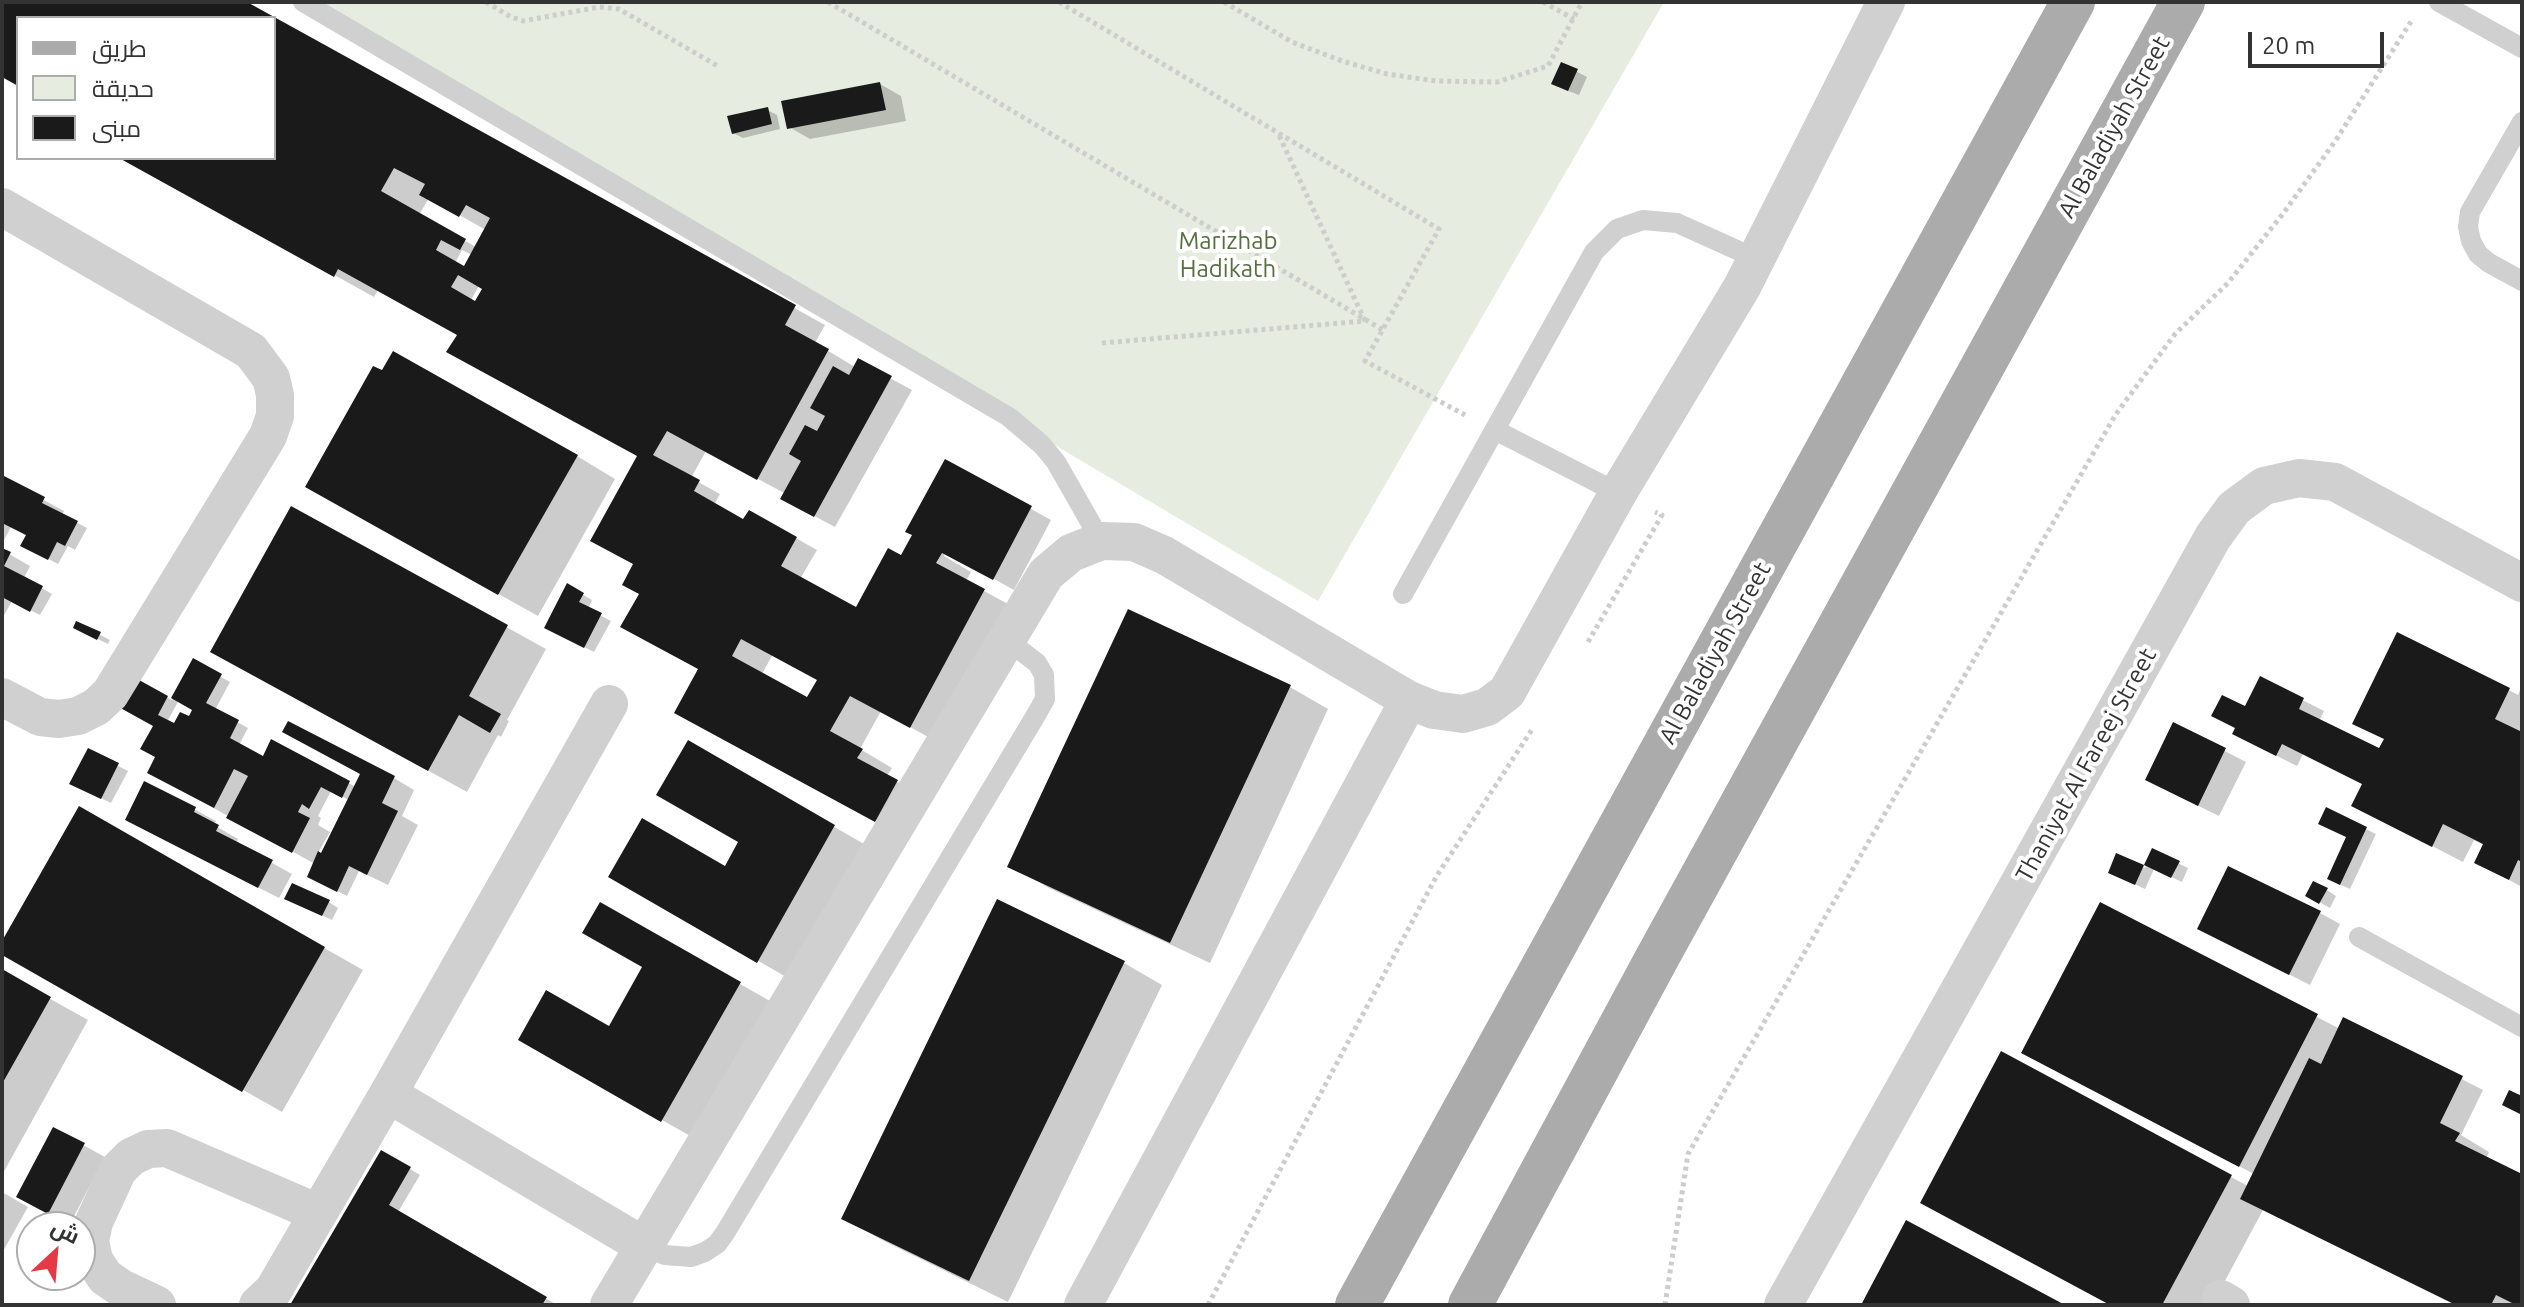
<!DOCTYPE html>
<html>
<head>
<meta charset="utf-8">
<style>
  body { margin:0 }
  #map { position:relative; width:2524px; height:1307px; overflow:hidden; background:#fff; font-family:Ubuntu,Cairo,sans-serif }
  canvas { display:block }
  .frame { position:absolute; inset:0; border:4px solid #333; pointer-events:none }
  .legend { position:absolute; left:16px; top:16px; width:260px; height:144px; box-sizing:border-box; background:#fff; border:2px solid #adadad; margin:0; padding:10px 14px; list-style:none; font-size:24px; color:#333 }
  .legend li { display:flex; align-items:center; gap:16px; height:40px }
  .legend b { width:40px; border:2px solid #adadad }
  .north { position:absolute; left:16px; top:1211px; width:80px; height:80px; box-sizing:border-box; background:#fff; border:2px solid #adadad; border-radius:50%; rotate:26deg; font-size:22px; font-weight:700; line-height:32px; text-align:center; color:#333 }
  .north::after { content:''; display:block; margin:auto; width:28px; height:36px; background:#e63946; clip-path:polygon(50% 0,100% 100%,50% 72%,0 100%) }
  .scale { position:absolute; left:2248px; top:32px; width:136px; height:36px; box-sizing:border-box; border:4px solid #333; border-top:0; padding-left:10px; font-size:24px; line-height:28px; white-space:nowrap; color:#333; -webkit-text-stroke:6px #fff; paint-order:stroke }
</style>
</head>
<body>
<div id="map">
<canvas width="2524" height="1307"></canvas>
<div class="frame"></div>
<ul class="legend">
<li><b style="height:10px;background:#ababab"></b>طريق</li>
<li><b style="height:22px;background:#e6ecdf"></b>حديقة</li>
<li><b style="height:22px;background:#1a1a1a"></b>مبنى</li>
</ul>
<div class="north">ش</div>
<div class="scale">20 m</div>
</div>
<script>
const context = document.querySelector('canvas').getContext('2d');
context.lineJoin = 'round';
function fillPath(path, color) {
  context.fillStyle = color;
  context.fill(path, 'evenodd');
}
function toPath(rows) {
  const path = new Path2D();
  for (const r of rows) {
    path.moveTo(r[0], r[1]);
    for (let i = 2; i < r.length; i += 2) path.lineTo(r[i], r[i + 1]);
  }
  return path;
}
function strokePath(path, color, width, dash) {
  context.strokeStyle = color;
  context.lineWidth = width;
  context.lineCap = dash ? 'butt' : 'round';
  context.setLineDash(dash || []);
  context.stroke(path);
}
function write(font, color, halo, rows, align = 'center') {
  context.font = font + ' Ubuntu,sans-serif';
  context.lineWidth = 8;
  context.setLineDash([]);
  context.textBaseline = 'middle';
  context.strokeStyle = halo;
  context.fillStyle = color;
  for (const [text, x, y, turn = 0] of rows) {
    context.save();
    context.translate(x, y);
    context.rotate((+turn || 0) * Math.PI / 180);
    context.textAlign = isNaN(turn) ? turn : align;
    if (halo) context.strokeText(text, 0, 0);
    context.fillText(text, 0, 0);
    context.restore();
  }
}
fillPath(toPath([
  [307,2,1664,2,1318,601]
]), '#e6ecdf');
fillPath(toPath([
  [274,19,825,325,815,343,855,367,858,361,912,390,835,527,803,510,786,494,706,451,691,478,720,494,714,505,744,522,749,512,817,550,800,579,857,610,902,558,946,462,1051,520,1014,590,945,552,944,556,971,572,966,581,1015,608,941,744,881,711,860,749,892,768,887,776,906,787,886,826,803,782,700,669,641,593,635,564,639,456,459,334,378,290,374,297,123,158,274,158],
  [429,198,486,230,476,247,419,215],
  [462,250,472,255,464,268,455,263],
  [479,286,485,288,476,303,471,300],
  [773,654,819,679,807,699,762,674],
  [1562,64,1587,77,1579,95,1563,89],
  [880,84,901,96,906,121,810,139,789,127],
  [767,110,777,115,780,129,743,138,733,133],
  [577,456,615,479,538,616,346,509],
  [2,477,64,511,62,515,87,528,75,550,68,546,58,564,22,545,27,536,11,527,2,544],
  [292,508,546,649,507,720,509,721,501,737,498,735,467,792,251,673],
  [2,550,30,566,24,578,52,594,40,615,12,601,2,619],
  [568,586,592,600,588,609,611,621,594,652,556,633],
  [77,623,110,640,108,644,85,633],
  [193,661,230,682,215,710,248,728,239,745,263,759,272,742,356,787,394,778,414,790,402,816,418,825,388,885,359,871,347,896,319,882,315,864,170,784,158,756,155,725,131,678,172,700],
  [179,700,194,709,203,726,175,726,167,722],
  [331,791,349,800,322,856,318,853,330,832,318,825,321,818,318,816],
  [2261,679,2324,711,2319,721,2380,751,2509,690,2518,695,2522,685,2522,887,2476,862,2484,845,2474,840,2463,862,2353,805,2364,785,2303,754,2297,766,2255,745,2246,709],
  [1290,687,1328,709,1210,963,1049,888,1010,866],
  [2174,725,2246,762,2219,816,2168,791],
  [689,743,864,844,788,978,611,876,726,869,741,842],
  [89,751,128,771,111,803,82,789],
  [145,783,216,821,214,825,238,839,236,843,292,874,279,898,148,831],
  [79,809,363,970,282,1112,2,953,2,945],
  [2327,810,2376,834,2350,889,2339,884,2348,837],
  [2153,851,2188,868,2182,882,2154,869,2145,889,2120,877,2117,856,2145,868],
  [2327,890,2336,896,2330,908,2308,896],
  [329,902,338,908,332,920,297,904],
  [2101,904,2340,1029,2344,1019,2483,1090,2461,1135,2489,1152,2486,1159,2522,1177,2522,1305,2455,1305,2263,1210,2212,1305,2111,1305,2231,1177,2248,1186,2254,1174,2062,1074],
  [601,905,770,1001,692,1137,521,1040,610,1028,645,967],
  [2320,913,2340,924,2310,985,2199,929],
  [1124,963,1162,985,1008,1302,882,1240,844,1218],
  [2,972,88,1020,2,1175],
  [54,1129,105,1157,70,1224,39,1208],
  [382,1152,420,1175,398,1212,557,1305,292,1305],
  [2,1192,28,1207,2,1253]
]), '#0003');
fillPath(toPath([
  [2,2,247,2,796,305,785,325,829,349,757,480,667,431,653,455,700,480,694,491,743,519,749,510,797,537,781,566,856,607,888,548,901,555,912,535,905,532,945,459,1032,506,993,580,942,553,936,563,985,589,910,728,850,696,830,731,863,749,857,758,898,780,875,822,674,713,698,669,620,627,639,594,622,585,633,564,590,541,637,456,446,352,457,335,338,269,334,277,119,158,274,158,274,18,18,18,18,86,2,77],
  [394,168,425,184,419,195,459,217,466,205,490,218,464,266,436,250,441,240,460,250,466,239,381,191],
  [458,275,482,289,475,301,451,287],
  [741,639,817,680,807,697,732,656],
  [1561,62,1578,69,1568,91,1551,84],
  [880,82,886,110,787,129,781,101],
  [768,107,772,124,732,134,727,116],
  [393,351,578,455,498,595,305,487,373,366,382,370],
  [858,358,892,376,814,517,780,499,801,461,789,454,805,425,817,431,825,416,810,408,833,366,849,375],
  [2,475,45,497,42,503,78,521,65,546,57,542,48,560,20,546,26,535,2,523],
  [291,506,508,625,469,696,501,714,490,733,459,715,428,771,210,652],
  [2,548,11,552,4,566,43,586,30,612,2,597],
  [567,583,584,593,579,602,602,613,584,648,544,628],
  [1128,609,1291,685,1170,943,1007,867],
  [76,621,101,632,97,640,73,628],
  [2397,632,2510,688,2495,719,2522,732,2522,862,2518,860,2509,880,2474,863,2483,844,2443,824,2432,847,2351,806,2362,784,2282,744,2276,756,2232,734,2235,728,2211,716,2222,695,2245,706,2260,676,2304,698,2299,709,2379,748,2384,739,2352,724],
  [193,658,222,674,206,703,239,720,230,738,263,756,271,739,350,781,342,798,321,787,309,809,302,804,298,812,310,818,292,853,226,818,248,776,234,769,214,808,147,773,155,757,140,749,153,726,115,705,130,675,168,696,158,715,174,723,180,712,189,716,192,710,171,698],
  [288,721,395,776,382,803,398,811,367,875,349,866,337,892,307,877,318,851,321,853,360,774,282,732],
  [2173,722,2226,748,2198,806,2145,780],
  [688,740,835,825,757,963,608,877,642,818,725,866,738,842,656,795],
  [88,748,119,763,101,799,69,784],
  [144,781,196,807,194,812,219,825,216,831,273,860,258,888,125,820],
  [79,806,325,947,242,1092,2,955,2,941],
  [2326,807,2367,827,2340,885,2327,879,2346,837,2318,824],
  [2152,848,2180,861,2171,878,2144,865],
  [2116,853,2144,865,2135,885,2108,873],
  [2228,866,2321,911,2289,975,2197,929],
  [2313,881,2328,888,2319,904,2305,896],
  [292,883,330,900,322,916,284,899],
  [997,899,1125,961,969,1281,841,1219],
  [600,902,741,982,661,1122,518,1040,546,990,609,1026,642,967,582,933],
  [2100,902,2318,1014,2239,1167,2021,1053],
  [2,969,51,997,2,1084],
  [2343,1017,2463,1076,2440,1123,2460,1133,2455,1141,2522,1174,2522,1305,2516,1305,2496,1295,2491,1305,2456,1305,2240,1199,2309,1058,2321,1064],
  [2001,1051,2232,1175,2162,1305,2110,1305,1920,1203],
  [2509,1090,2522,1096,2522,1115,2502,1105],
  [53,1127,85,1143,48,1214,16,1197],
  [381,1150,411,1167,389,1205,547,1297,542,1305,290,1305],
  [1906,1220,2065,1305,1861,1305]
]), '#1a1a1a');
strokePath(toPath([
  [486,2,511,17,523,21,599,7,619,9,718,66],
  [828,2,1383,330],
  [1059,2,1439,229,1365,361,1465,415],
  [1224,2,1292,42,1342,61,1387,74,1436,81,1497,82,1548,66,1582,2],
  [1543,2,1574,19],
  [1102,343,1365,321,1278,133],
  [1588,642,1662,515,1655,512],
  [1208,1305,1436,877,1533,728],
  [1665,1305,1688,1154,2116,414,2175,334,2228,283,2285,211,2336,140,2412,20]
]), '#cdcdcd', 5, [4, 4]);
strokePath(toPath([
  [303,2,1009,417,1042,445,1056,462,1101,541],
  [2439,2,2522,48],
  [2522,122,2470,212,2468,227,2471,241,2478,254,2489,263,2522,281],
  [1495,430,1618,493],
  [1403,594,1594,252,1617,229,1643,220,1677,223,1757,259],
  [2359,937,2522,1027],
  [644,1246,665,1255,691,1257,705,1252,717,1244,725,1233,1036,715,1045,699,1044,675,1037,663,1007,640]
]), '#d0d0d0', 20);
strokePath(toPath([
  [2,207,251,351,271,378,275,395,275,416,268,436,110,694,96,707,78,716,59,719,40,717,2,697],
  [388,1094,644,1246],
  [2221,1299,2231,1305],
  [157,1305,121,1288,105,1277,94,1260,90,1241,94,1222,118,1170,131,1157,148,1149,167,1148,318,1213],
  [258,1305,273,1291,388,1094,609,704],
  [609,1305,1046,574,1071,553,1101,541,1134,542,1164,555,1409,700,1434,710,1463,714,1487,707,1507,692,1618,493,1742,287,1886,2],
  [1083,1305,1409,700],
  [1783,1305,2213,537,2234,508,2264,486,2299,478,2335,482,2522,583]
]), '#d0d0d0', 38);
strokePath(toPath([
  [1357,1305,2073,2],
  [1470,1305,1657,958,2183,2]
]), '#ababab', 44);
write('24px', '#333', '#fff', [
  ["Al Baladiyah Street",2114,127,-61],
  ["Al Baladiyah Street",1715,653,-61],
  ["Thaniyat Al Fareej Street",2086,765,-61]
]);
write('24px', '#56703f', '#fff', [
  ["Marizhab",1228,241],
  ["Hadikath",1228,269]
]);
</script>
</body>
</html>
